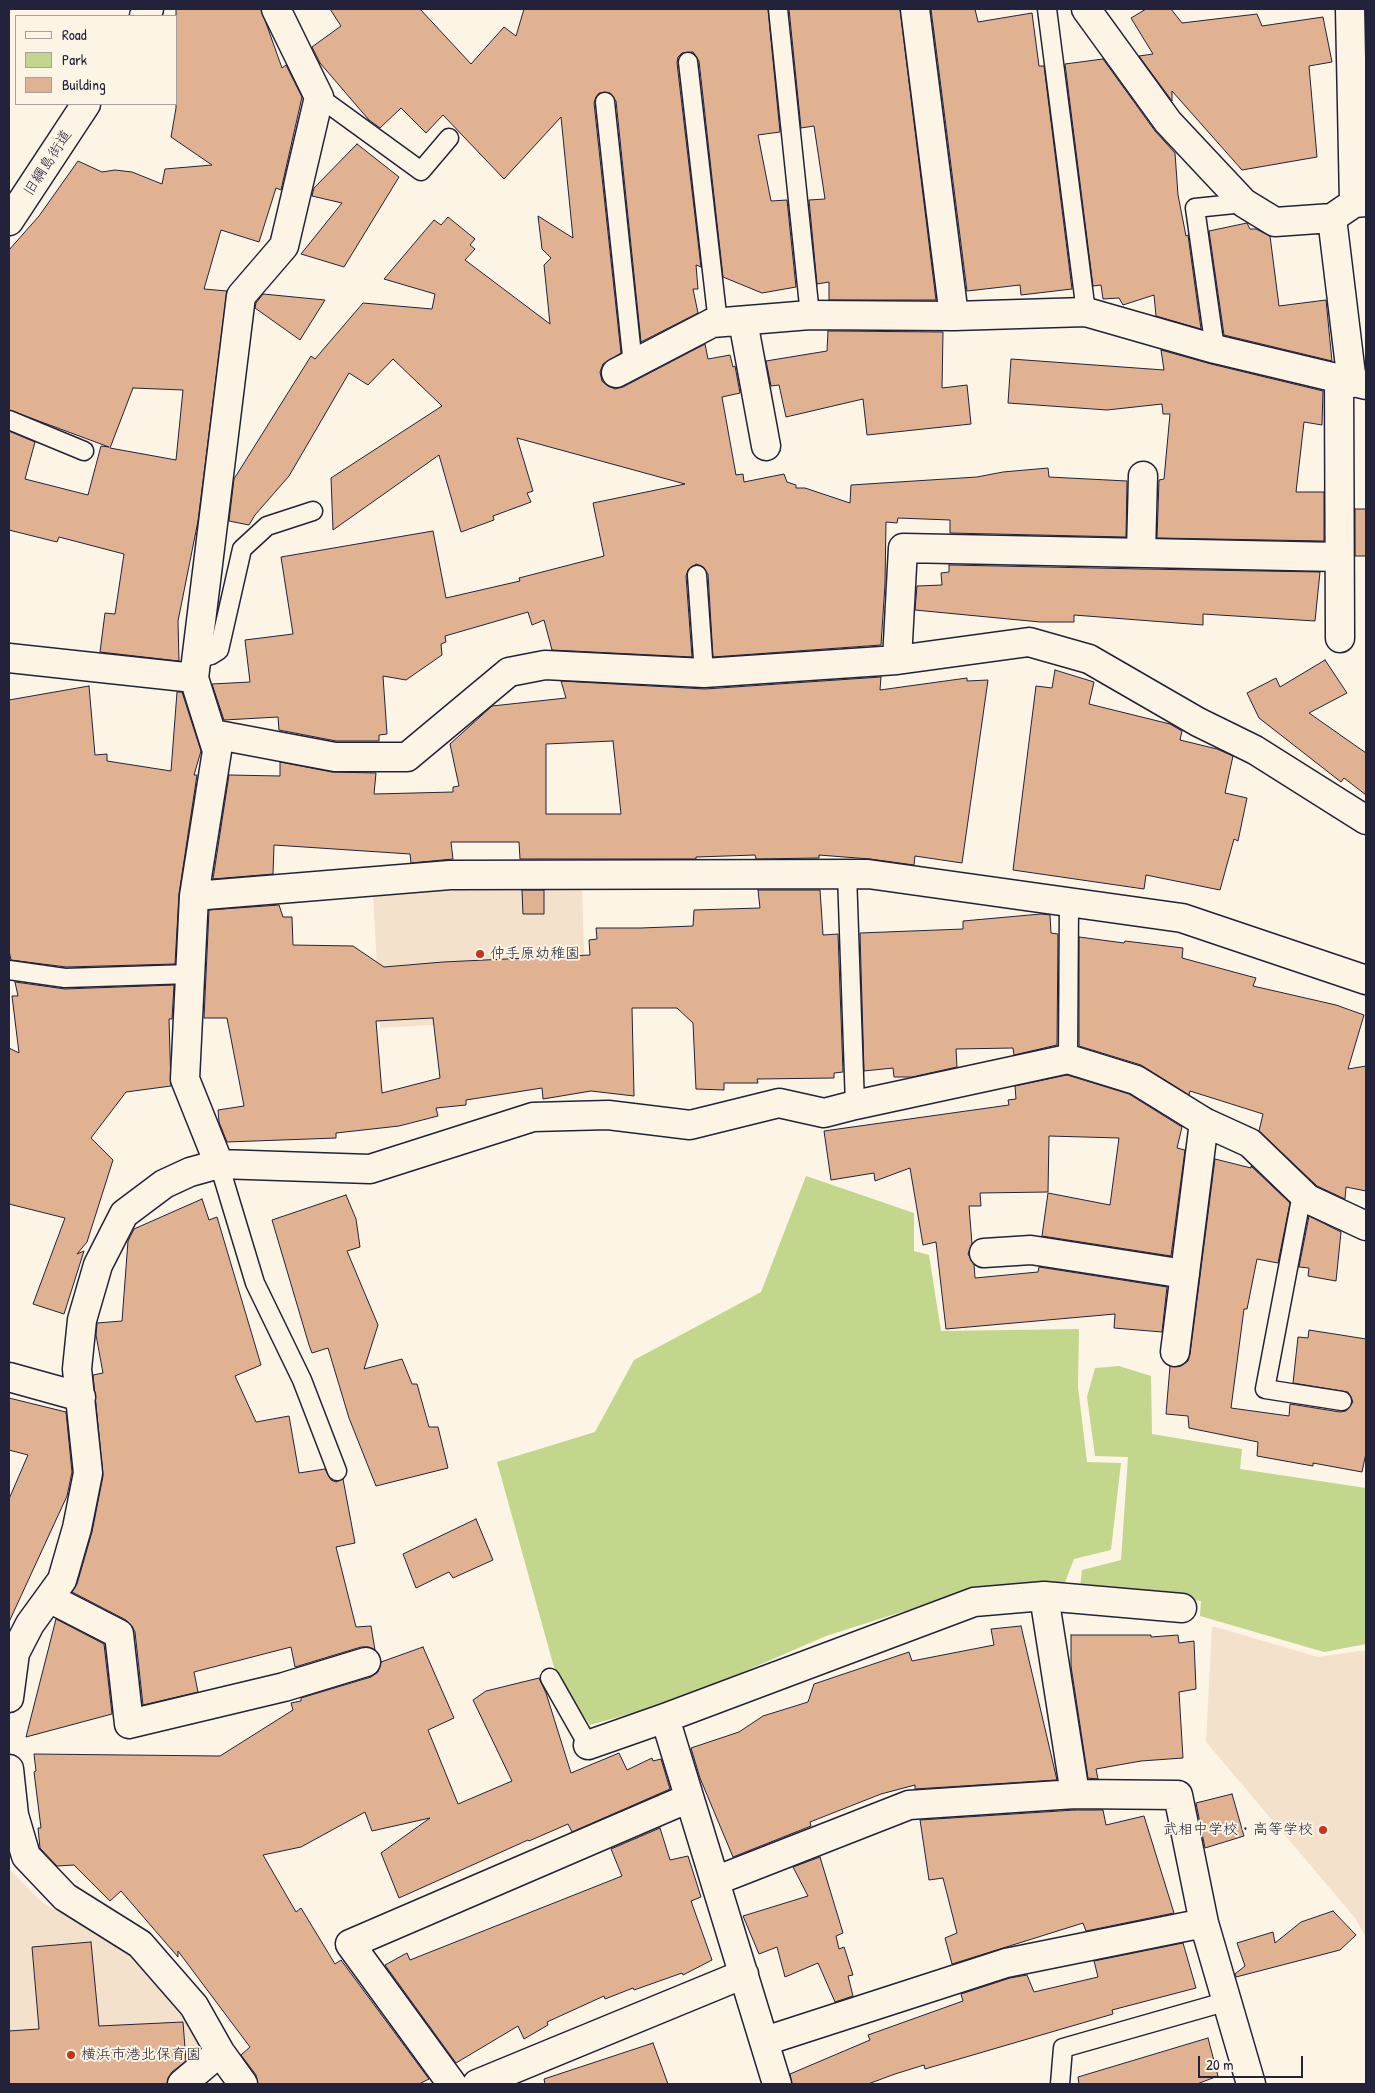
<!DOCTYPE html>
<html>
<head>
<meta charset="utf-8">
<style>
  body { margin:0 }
  #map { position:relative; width:1375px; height:2093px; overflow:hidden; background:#fcf5e5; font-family:"Patrick Hand",sans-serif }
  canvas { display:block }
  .frame { position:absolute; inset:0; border:10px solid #22223b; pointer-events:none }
  .legend { position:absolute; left:15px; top:15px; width:162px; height:90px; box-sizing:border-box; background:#fcf5e5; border:1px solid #a5a1a1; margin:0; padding:6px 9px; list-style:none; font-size:15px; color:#22223b }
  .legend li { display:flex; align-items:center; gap:10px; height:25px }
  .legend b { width:25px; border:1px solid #a5a1a1 }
  .scale { position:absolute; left:1198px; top:2056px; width:105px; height:22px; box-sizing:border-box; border:2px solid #22223b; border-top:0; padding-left:6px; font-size:15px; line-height:18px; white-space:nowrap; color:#22223b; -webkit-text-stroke:4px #fcf5e5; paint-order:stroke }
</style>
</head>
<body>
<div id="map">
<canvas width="1375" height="2093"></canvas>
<div class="frame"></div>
<ul class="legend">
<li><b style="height:6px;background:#fcf5e5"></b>Road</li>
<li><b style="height:14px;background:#c2d68c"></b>Park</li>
<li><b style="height:14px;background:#e1b292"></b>Building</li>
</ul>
<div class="scale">20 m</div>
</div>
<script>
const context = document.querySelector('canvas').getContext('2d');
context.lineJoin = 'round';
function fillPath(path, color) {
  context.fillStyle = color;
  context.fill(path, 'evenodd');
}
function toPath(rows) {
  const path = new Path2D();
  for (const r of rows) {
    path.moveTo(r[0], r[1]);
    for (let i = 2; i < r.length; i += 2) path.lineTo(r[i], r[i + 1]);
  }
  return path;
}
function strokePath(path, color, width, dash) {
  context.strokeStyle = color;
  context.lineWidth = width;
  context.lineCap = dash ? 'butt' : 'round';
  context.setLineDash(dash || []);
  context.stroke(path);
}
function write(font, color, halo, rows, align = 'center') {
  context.font = font + ' "Patrick Hand","Klee One",sans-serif';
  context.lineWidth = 4;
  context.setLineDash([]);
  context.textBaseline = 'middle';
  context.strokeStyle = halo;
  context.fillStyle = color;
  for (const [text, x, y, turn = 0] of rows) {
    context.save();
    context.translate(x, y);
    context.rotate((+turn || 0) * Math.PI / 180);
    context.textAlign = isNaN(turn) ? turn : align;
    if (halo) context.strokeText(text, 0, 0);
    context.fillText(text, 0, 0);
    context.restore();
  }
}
fillPath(toPath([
  [582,887,586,1016,380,1028,373,892],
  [1212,1626,1318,1657,1366,1650,1366,1949,1365,1936,1355,1918,1206,1742],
  [9,1869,44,1904,122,1945,206,2045,164,2084,9,2084]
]), '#f4e1cc');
fillPath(toPath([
  [806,1176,914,1213,914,1251,929,1255,941,1331,1079,1329,1078,1387,1087,1462,1121,1463,1111,1550,1074,1559,1064,1585,971,1590,826,1636,679,1700,590,1725,557,1678,497,1462,595,1432,634,1360,761,1292],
  [1119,1366,1151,1376,1152,1434,1242,1449,1240,1469,1366,1488,1366,1644,1324,1652,1200,1616,1201,1601,1080,1587,1082,1570,1121,1560,1128,1457,1095,1456,1087,1397,1095,1368]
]), '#c2d68c');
const building = toPath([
  [176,9,261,9,282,68,286,65,302,97,281,190,276,188,259,242,221,230,204,289,227,291,198,521,178,621,179,661,100,652,105,613,115,614,124,554,59,537,57,542,9,530,9,431,35,442,25,479,88,495,101,446,109,447,9,410,9,250,39,216,78,161,102,172,115,170,132,172,162,184,165,169,212,165,171,137,176,108,176,9],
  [133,388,183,390,176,460,110,448,133,388],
  [330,9,420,9,471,64,504,27,516,36,524,9,768,9,780,132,758,135,771,201,787,200,796,287,762,293,723,277,699,61,693,52,682,53,678,57,677,63,701,267,696,265,698,289,693,289,698,313,641,342,616,101,610,93,599,93,596,97,594,103,621,353,603,364,600,372,602,381,608,386,615,389,623,387,705,344,708,359,730,355,733,367,735,366,740,393,722,397,736,475,743,474,744,482,784,474,787,482,796,485,796,488,805,488,850,503,851,485,977,477,1003,472,1048,468,1049,477,1127,481,1126,537,950,533,950,520,898,518,897,523,886,522,885,584,881,645,713,657,708,574,702,566,696,564,688,570,686,576,692,657,552,650,544,620,532,625,528,612,445,636,446,642,441,644,442,655,406,680,383,676,387,734,379,735,379,741,336,741,279,730,278,717,224,720,212,684,250,682,245,640,293,634,281,557,433,531,446,598,520,581,519,578,604,556,593,503,685,484,517,438,533,491,527,493,531,502,493,516,494,520,461,532,439,455,333,530,331,478,442,406,393,359,368,385,349,373,289,476,255,515,249,525,229,521,234,479,311,356,315,359,363,303,432,309,435,294,384,279,434,220,441,225,448,217,475,239,470,245,475,249,465,260,550,324,544,265,551,258,542,249,538,216,573,238,561,117,504,179,443,115,426,133,401,108,380,128,369,120,320,63,312,47,341,26,330,9],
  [789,9,900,9,936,300,829,300,829,282,817,284,809,200,825,199,814,126,801,128,789,9],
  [931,9,975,9,978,22,1032,13,1039,66,1044,66,1072,289,1021,295,1020,285,967,291,931,9],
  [1146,9,1171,9,1182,23,1257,14,1262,26,1323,17,1332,62,1309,66,1317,157,1242,170,1172,91,1172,101,1139,56,1153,54,1131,18,1146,9],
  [1103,59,1155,131,1175,153,1178,195,1186,236,1188,235,1201,329,1156,316,1154,295,1123,305,1119,298,1103,299,1101,285,1093,286,1065,64,1103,59],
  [357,144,399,177,344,267,301,254,342,203,312,196,314,188,357,144],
  [1247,223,1250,229,1256,229,1270,236,1279,306,1326,300,1332,361,1224,335,1209,231,1247,223],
  [263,294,325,300,300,340,255,308,256,303,263,294],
  [828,331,943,332,942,388,967,385,971,424,867,435,863,399,786,417,779,385,771,386,766,361,827,351,828,331],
  [1161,350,1211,364,1323,391,1322,425,1304,422,1296,492,1324,492,1324,541,1157,538,1159,480,1164,479,1170,414,1163,414,1162,404,1107,410,1008,403,1011,359,1164,370,1161,350],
  [1355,509,1366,509,1366,556,1355,556,1355,509],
  [949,565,1141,569,1320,572,1315,621,1203,614,1203,625,1074,615,1074,622,1040,622,915,610,917,586,942,585,941,573,949,572,949,565],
  [1325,660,1347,693,1309,713,1366,753,1366,795,1344,778,1341,782,1259,718,1247,693,1276,678,1280,687,1325,660],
  [1055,670,1094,682,1089,704,1170,724,1182,731,1180,740,1217,749,1233,756,1225,793,1247,798,1238,841,1234,839,1220,890,1146,875,1144,889,1013,870,1036,686,1052,688,1055,670],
  [881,677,880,690,967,678,967,681,988,680,962,863,915,856,914,865,870,859,819,855,819,858,756,859,755,855,696,857,696,859,520,859,519,842,451,842,453,859,411,863,410,854,274,845,273,874,213,879,229,775,280,776,280,762,332,772,376,773,374,794,453,792,453,787,459,786,450,744,492,706,566,698,561,681,705,689,881,677],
  [613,741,621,814,546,814,546,744,613,741],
  [89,686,95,755,107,754,107,761,171,771,177,692,182,692,201,751,194,775,197,775,179,894,175,964,66,967,11,960,9,950,9,700,89,686],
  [522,890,544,890,544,914,523,914,522,890],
  [758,890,820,890,823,935,838,934,843,1072,834,1073,834,1078,757,1079,758,1083,724,1083,724,1090,696,1089,693,1023,677,1008,632,1008,634,1096,591,1091,543,1099,542,1088,466,1100,466,1105,436,1108,438,1116,399,1126,336,1133,336,1138,227,1142,219,1122,218,1110,244,1106,227,1018,204,1018,209,910,279,905,283,917,292,917,293,945,353,946,384,967,443,962,590,955,589,940,597,939,596,928,641,928,693,926,694,910,760,908,758,890],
  [433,1018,440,1078,382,1093,376,1021,433,1018],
  [1041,914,1050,915,1051,933,1058,934,1057,1045,1014,1055,1013,1048,956,1049,957,1067,912,1077,894,1077,893,1068,864,1071,860,933,963,929,963,921,1041,914],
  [1079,937,1124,943,1125,941,1183,948,1182,958,1256,978,1253,986,1336,1005,1364,1015,1348,1069,1366,1066,1366,1191,1346,1187,1345,1199,1317,1186,1259,1131,1263,1114,1190,1091,1189,1095,1141,1065,1079,1046,1079,937],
  [15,982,65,989,174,985,172,1019,169,1019,171,1086,126,1092,91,1138,113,1160,87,1242,77,1254,84,1251,64,1314,33,1304,65,1218,9,1204,9,1048,19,1053,12,996,18,996,15,982],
  [1067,1075,1129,1094,1182,1127,1177,1148,1185,1150,1171,1256,1042,1236,1048,1193,1110,1205,1119,1138,1049,1136,1048,1192,980,1193,981,1206,969,1206,972,1244,968,1254,974,1264,975,1278,1038,1272,1039,1267,1167,1287,1162,1332,1114,1328,1115,1314,946,1329,936,1242,923,1245,910,1168,875,1181,874,1173,831,1180,824,1131,1009,1105,1008,1100,1016,1099,1015,1086,1067,1075],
  [1215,1159,1251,1168,1251,1166,1290,1203,1278,1263,1257,1259,1247,1309,1244,1309,1231,1408,1289,1416,1290,1404,1340,1412,1346,1411,1353,1402,1348,1392,1293,1383,1298,1337,1308,1338,1309,1330,1366,1339,1366,1453,1362,1472,1313,1463,1313,1466,1257,1456,1258,1442,1189,1428,1188,1416,1166,1414,1170,1366,1181,1366,1188,1361,1190,1354,1215,1159],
  [346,1195,356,1219,360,1247,347,1251,378,1325,364,1369,402,1359,412,1384,417,1384,429,1427,438,1427,448,1468,376,1486,349,1418,328,1348,312,1353,309,1345,272,1220,346,1195],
  [202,1199,209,1220,217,1217,261,1365,235,1376,256,1422,289,1416,299,1473,325,1469,331,1480,336,1482,343,1479,355,1543,336,1547,356,1627,371,1626,375,1650,369,1647,361,1647,295,1667,291,1647,194,1672,198,1692,143,1705,135,1632,132,1626,126,1620,72,1592,77,1584,92,1532,103,1476,93,1375,103,1373,96,1335,97,1323,122,1321,128,1241,134,1229,202,1199],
  [1309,1216,1341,1232,1336,1281,1308,1276,1309,1268,1299,1267,1309,1216],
  [9,1398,66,1412,72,1472,67,1496,9,1622,9,1499,28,1455,9,1450,9,1398],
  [476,1519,493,1560,453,1578,449,1572,416,1588,403,1554,476,1519],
  [56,1619,104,1644,112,1714,26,1737,56,1619],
  [1021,1626,1057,1780,915,1789,915,1785,881,1794,810,1822,811,1826,733,1857,700,1778,691,1748,739,1732,763,1716,808,1702,814,1684,909,1652,912,1661,994,1645,991,1629,1021,1626],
  [1071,1635,1151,1635,1151,1637,1178,1635,1179,1643,1194,1641,1196,1689,1179,1692,1183,1758,1141,1761,1096,1769,1098,1779,1088,1778,1071,1666,1071,1635],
  [423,1647,454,1718,428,1730,458,1804,512,1781,473,1700,486,1691,539,1678,546,1693,571,1773,619,1753,627,1770,652,1758,653,1761,661,1759,670,1789,572,1832,568,1824,529,1841,528,1840,399,1898,381,1853,430,1818,372,1831,365,1812,301,1847,263,1855,296,1912,301,1908,335,1964,341,1960,429,2079,419,2084,258,2084,256,2075,241,2055,250,2047,178,1951,178,1957,121,1891,110,1901,74,1865,57,1866,40,1848,38,1828,41,1828,34,1772,36,1771,34,1754,220,1756,293,1710,291,1703,301,1701,301,1698,371,1677,378,1672,381,1662,423,1647],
  [1232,1794,1244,1836,1205,1848,1196,1803,1232,1794],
  [1075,1810,1103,1810,1106,1825,1144,1816,1174,1913,1086,1931,1083,1923,952,1964,945,1938,957,1933,943,1878,929,1880,920,1820,1075,1810],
  [660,1828,670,1860,688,1856,701,1897,691,1901,712,1960,683,1975,682,1973,634,1990,633,1988,605,1999,604,1996,547,2022,548,2025,524,2039,518,2026,456,2063,385,1965,407,1953,410,1960,622,1876,611,1849,660,1828],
  [820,1857,843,1933,836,1936,839,1949,844,1947,853,1975,848,1976,853,1996,835,2002,818,1963,785,1977,777,1947,759,1954,743,1916,808,1896,793,1867,820,1857],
  [1333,1911,1356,1935,1340,1950,1236,1977,1235,1974,1245,1966,1237,1943,1273,1932,1275,1943,1301,1922,1333,1911],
  [91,1942,99,2026,183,2022,186,2061,172,2072,168,2078,167,2084,9,2084,9,2031,39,2029,32,1947,91,1942],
  [1183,1943,1196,1988,1112,2010,1113,2014,925,2069,924,2065,895,2074,868,2084,792,2084,790,2074,870,2040,868,2035,963,2001,961,1994,1010,1978,1027,1975,1034,1992,1098,1977,1094,1961,1183,1943],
  [1208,2038,1218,2076,1197,2084,1079,2084,1078,2077,1208,2038],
  [653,2043,668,2084,545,2084,544,2079,653,2043]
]);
fillPath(building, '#e1b292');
strokePath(building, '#22223b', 1);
const lane = toPath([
  [778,9,810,315],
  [1047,9,1086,312],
  [688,62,718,323],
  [319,97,421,171,449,138],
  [605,102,633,365],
  [1215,349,1195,208,1244,203],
  [9,420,84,451],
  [697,575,704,673],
  [197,659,211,655,219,650,242,549,267,526,313,511],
  [847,874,855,1105],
  [9,970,65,978,190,974],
  [1068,1059,1069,902],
  [219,1164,255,1283,302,1380,337,1471],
  [1302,1194,1265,1389,1342,1401],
  [550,1678,588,1745],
  [1060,2084,1063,2048,1228,2001]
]);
const street = toPath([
  [915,9,954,316],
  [1086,9,1168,122,1244,203,1275,222,1332,218],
  [1350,9,1354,203],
  [144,16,149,9],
  [9,221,86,104],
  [743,321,766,446],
  [616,373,712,323,810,315,954,316,1086,312,1215,349,1366,385],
  [1339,380,1340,638],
  [1352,383,1332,218,1354,203,1366,202],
  [1141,553,1143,476],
  [9,658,194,678],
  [897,660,903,548,1339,557],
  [213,734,335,757,407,757,509,672,545,665,704,673,897,660,1029,642,1089,659,1198,722,1255,750,1366,820],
  [194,896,450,875,868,874,1182,918,1366,980],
  [219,1164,370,1169,533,1117,608,1115,690,1125,779,1103,824,1113,855,1105,1068,1059,1136,1080,1204,1122,1250,1143,1308,1199,1366,1226],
  [984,1253,1031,1250,1185,1274],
  [1175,1352,1204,1122],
  [9,1377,81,1397],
  [1044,1596,1075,1794],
  [49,1598,119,1634,129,1724,284,1687,366,1662],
  [9,1698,15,1653,30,1624,62,1580,77,1528,88,1473,77,1369,82,1320,98,1265,124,1214,164,1184,190,1172,219,1164,185,1079,194,896,217,751,194,678,241,296,284,246,319,97,276,9],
  [665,1718,777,2084],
  [588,1745,665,1718,974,1602,1044,1596,1182,1608],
  [9,1769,14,1815,26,1856,65,1897,140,1944,194,2006,220,2052,243,2084],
  [715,1881,909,1805,1075,1794,1178,1795,1204,1923,1251,2084],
  [765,2041,1006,1963,1204,1923],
  [182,2084,220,2052],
  [452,2084,350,1944,689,1798],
  [477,2084,744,1974]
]);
strokePath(lane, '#22223b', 21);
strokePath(street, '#22223b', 31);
strokePath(lane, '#fcf5e5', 18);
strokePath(street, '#fcf5e5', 28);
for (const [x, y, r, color] of [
  [480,954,5,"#c8321e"],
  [1323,1830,5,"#c8321e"],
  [71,2055,5,"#c8321e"]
]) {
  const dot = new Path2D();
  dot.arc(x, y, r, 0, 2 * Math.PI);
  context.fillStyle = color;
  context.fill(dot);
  strokePath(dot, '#fcf5e5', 2);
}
write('15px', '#22223b', '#fcf5e5', [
  ["旧綱島街道",48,163,-57]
]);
write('15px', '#22223b', '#fcf5e5', [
  ["仲手原幼稚園",490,954],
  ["武相中学校・高等学校",1313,1830,"right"],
  ["横浜市港北保育園",81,2055]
], 'left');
</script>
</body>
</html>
